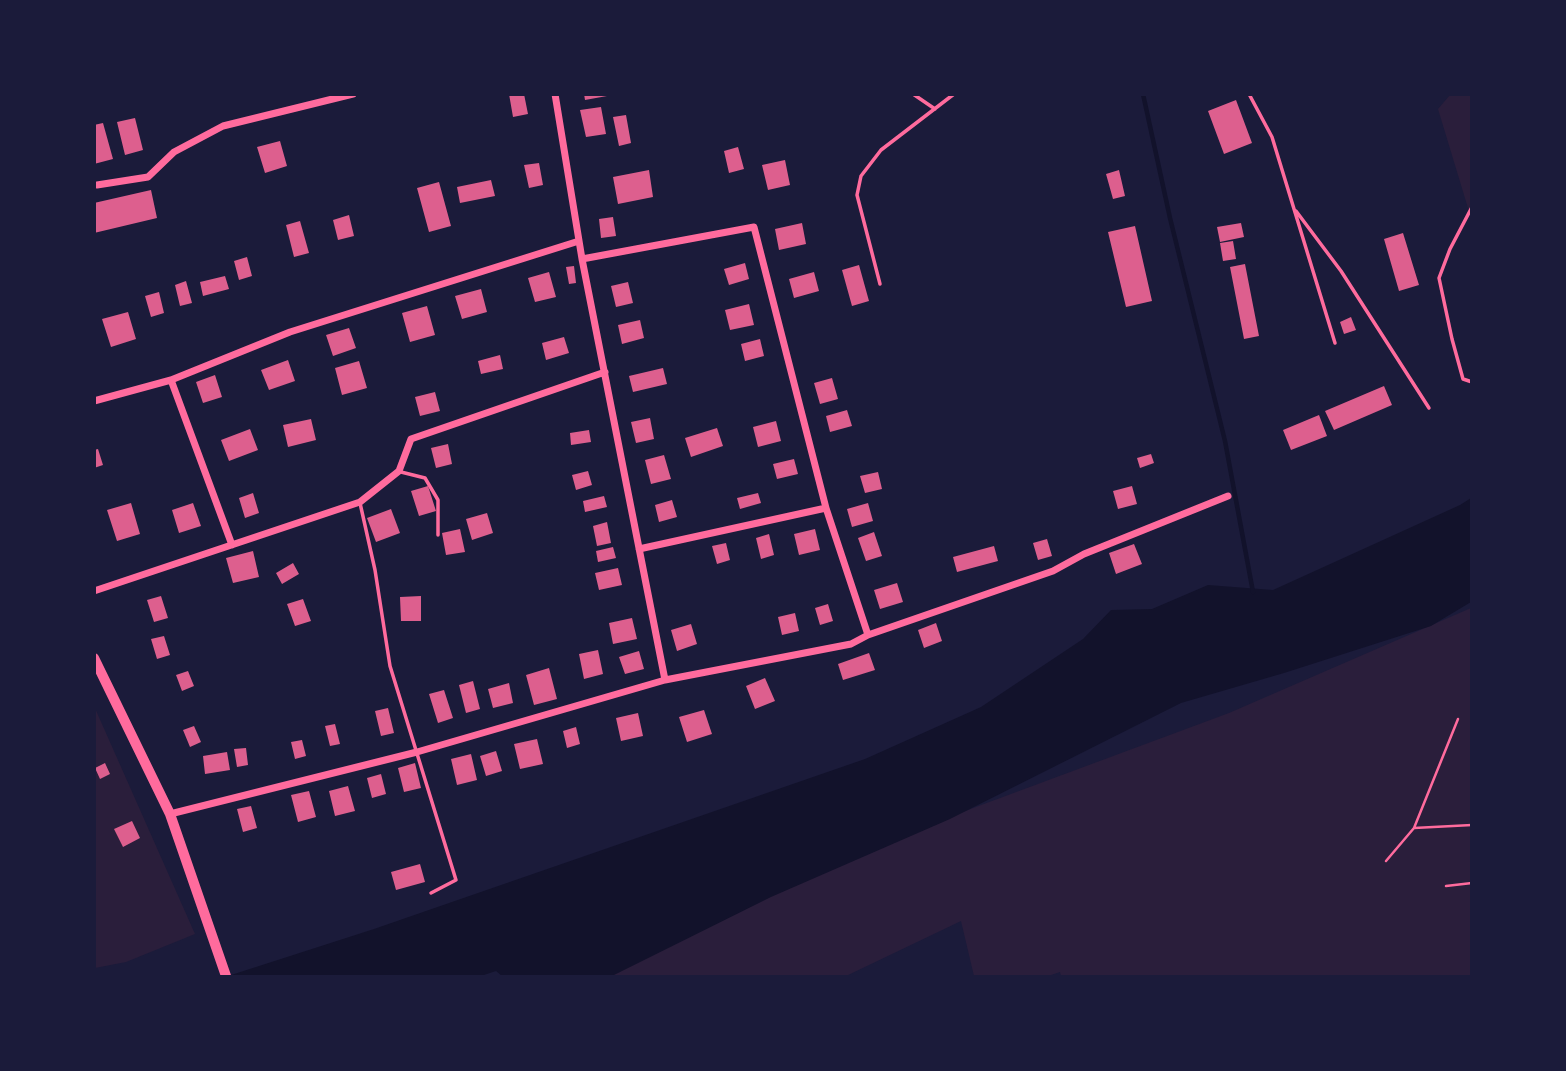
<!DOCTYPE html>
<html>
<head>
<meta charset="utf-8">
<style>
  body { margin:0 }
  #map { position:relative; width:1566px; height:1071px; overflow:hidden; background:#1b1b3a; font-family:"Work Sans",sans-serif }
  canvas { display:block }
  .frame { position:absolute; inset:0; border:96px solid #1b1b3a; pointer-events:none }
</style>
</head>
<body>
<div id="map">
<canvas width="1566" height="1071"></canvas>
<div class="frame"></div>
</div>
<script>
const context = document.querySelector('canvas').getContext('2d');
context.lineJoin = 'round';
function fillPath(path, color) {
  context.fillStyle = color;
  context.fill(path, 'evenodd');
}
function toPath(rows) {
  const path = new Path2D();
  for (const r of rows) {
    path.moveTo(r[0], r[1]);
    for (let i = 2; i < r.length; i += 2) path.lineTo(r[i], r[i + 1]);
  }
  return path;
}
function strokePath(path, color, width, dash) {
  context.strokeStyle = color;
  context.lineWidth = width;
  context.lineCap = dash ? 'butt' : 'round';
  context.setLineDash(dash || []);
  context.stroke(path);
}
fillPath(toPath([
  [1450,95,1471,95,1471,218,1438,109],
  [1471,608,1471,976,1061,976,1060,972,1048,976,974,976,961,921,846,976,521,976,1229,713],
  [94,706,195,934,126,962,95,968]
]), '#2a1e3b');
fillPath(toPath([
  [1471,498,1471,602,1431,626,1284,673,1181,703,950,819,771,897,612,976,502,976,496,971,481,976,228,976,374,929,865,759,981,707,1083,639,1111,610,1152,609,1208,585,1273,590,1460,505]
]), '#12122b');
strokePath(toPath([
  [1143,94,1170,218,1225,441,1253,592]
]), '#12122b', 4.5);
fillPath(toPath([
  [509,94,524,94,528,114,513,117],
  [584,94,607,94,607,96,585,100],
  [1236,100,1252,143,1224,154,1208,111],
  [601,107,606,134,586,137,580,110],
  [626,115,631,143,619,146,613,117],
  [135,118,143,150,125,155,117,122],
  [103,123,113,159,94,164,94,125],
  [280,141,287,166,265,173,257,147],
  [738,147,744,169,729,173,724,151],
  [785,160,790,185,768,190,762,165],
  [539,163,543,185,529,188,524,165],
  [649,170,653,197,618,204,613,177],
  [1119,170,1125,196,1113,199,1106,174],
  [491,180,495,196,460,203,457,187],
  [439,182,451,226,429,232,417,188],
  [151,190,157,218,94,233,94,203],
  [349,215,354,236,338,240,333,220],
  [613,217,616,236,601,238,599,219],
  [300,221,309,253,294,257,286,225],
  [802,223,806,244,779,250,775,229],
  [1241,223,1244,237,1220,242,1217,227],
  [1135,226,1152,301,1126,307,1108,232],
  [1403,233,1419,285,1399,291,1384,239],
  [1233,241,1236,259,1223,261,1220,243],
  [247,257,252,276,239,280,234,261],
  [745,263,749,279,729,285,724,269],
  [1245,264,1259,336,1244,339,1230,267],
  [859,265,869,301,852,306,842,270],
  [574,266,576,283,569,284,566,267],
  [549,272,556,297,535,302,528,278],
  [814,272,819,291,794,298,789,279],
  [225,276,229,289,203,296,200,282],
  [186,281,192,303,180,306,175,285],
  [628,282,633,303,616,307,611,286],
  [481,289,487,312,462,319,455,296],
  [159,292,164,313,151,317,145,296],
  [749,304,754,325,730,330,725,310],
  [427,306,435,335,410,342,402,313],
  [128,312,136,339,111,347,102,319],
  [1351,317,1356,330,1344,334,1340,322],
  [640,320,644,338,622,344,618,325],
  [349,328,356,348,333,356,326,335],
  [564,337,569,353,546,360,542,343],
  [760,339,764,356,745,361,741,344],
  [500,355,503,369,481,374,478,361],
  [288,360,295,381,269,390,261,370],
  [359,361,367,388,342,395,335,368],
  [663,368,667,384,633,392,629,376],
  [215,375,222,397,203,403,196,382],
  [832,378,838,399,820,404,814,383],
  [1384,386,1392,405,1334,430,1325,411],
  [435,392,440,411,420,416,415,397],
  [847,410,852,426,830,432,826,416],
  [1319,415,1327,436,1291,450,1283,430],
  [650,418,654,439,636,443,631,422],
  [311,419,316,440,288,447,283,425],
  [776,421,781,441,758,447,753,427],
  [717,428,723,446,691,457,685,438],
  [250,429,258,450,229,461,221,440],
  [589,430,591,442,571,445,570,433],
  [448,444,452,464,436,468,431,448],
  [98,449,103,465,94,468,94,450],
  [1151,454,1154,463,1140,468,1137,458],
  [664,455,671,479,651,484,645,460],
  [794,459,798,474,777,479,773,464],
  [588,471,592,485,576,490,572,475],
  [878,472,882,489,865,493,860,476],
  [428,486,436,511,419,516,411,491],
  [1132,486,1137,504,1118,509,1113,491],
  [253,493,259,513,245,518,239,498],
  [758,493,761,503,740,509,737,498],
  [604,496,607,507,585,512,583,501],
  [672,500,677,517,659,522,655,505],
  [131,503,140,534,117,541,107,510],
  [193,503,201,526,179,533,172,510],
  [868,503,873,521,852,527,847,509],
  [391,509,400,533,376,542,367,518],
  [487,513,493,533,472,540,466,519],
  [607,522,611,543,597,546,593,526],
  [460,529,465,552,446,555,442,533],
  [815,529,820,550,799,555,794,534],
  [874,532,882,556,866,561,858,538],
  [769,534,774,555,761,559,756,538],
  [1047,539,1052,556,1038,560,1033,543],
  [726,543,730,560,717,564,712,546],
  [1134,544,1142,564,1116,574,1109,553],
  [994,546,998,561,957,572,953,557],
  [613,547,616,558,598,562,596,551],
  [253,551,259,577,233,583,226,558],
  [293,563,299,574,282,584,276,573],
  [618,568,622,585,599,590,595,573],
  [897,583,903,602,880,609,874,590],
  [161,596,168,618,154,622,147,600],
  [421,596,421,621,401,621,400,597],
  [303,599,311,621,295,626,287,604],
  [828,604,833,621,820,625,815,608],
  [795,613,799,631,782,635,778,617],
  [632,618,637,639,613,644,609,623],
  [936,623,942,641,924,648,918,630],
  [691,624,697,644,677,651,671,630],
  [164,636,170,655,157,659,151,639],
  [598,650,603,674,584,679,579,654],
  [639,651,644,669,625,674,619,657],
  [869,653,875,670,843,680,838,664],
  [549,668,557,699,534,705,526,675],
  [188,671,194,686,182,691,176,675],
  [765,678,775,701,755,709,746,686],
  [473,681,480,709,466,713,459,685],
  [509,683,513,703,493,708,488,689],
  [444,690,453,718,438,723,429,694],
  [388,708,394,733,381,736,375,711],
  [704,710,712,734,687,742,679,717],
  [638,713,643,736,621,741,616,718],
  [335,724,340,744,330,746,325,726],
  [194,726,201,742,190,747,183,730],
  [576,727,580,744,567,748,563,731],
  [537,739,543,764,520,769,514,744],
  [302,740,306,756,295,759,291,742],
  [246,748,248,765,237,767,234,749],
  [496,751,502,771,486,776,480,756],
  [227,752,230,770,205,774,203,756],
  [471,754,477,780,457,785,451,759],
  [105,763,110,774,100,779,95,768],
  [415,763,421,788,404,792,398,768],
  [381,774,386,794,372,798,367,778],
  [348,786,355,811,335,816,329,791],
  [309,791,316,817,298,822,291,795],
  [251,806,257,828,243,832,237,809],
  [132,821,140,838,123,847,114,829],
  [420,864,425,882,396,890,391,872]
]), '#dd5f8e');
strokePath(toPath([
  [1414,828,1458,719],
  [1386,861,1414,828,1472,825],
  [1446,886,1472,883]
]), '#ff6b9d', 2.5);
strokePath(toPath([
  [913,94,935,109],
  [1249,94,1272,137,1335,343],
  [1472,207,1450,249,1439,278,1452,339,1463,379,1472,382],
  [1296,211,1341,271,1429,408],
  [880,284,857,195,861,176,881,150,954,94],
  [401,472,425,478,438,500,438,535],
  [360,503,375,570,390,666,456,880,431,893]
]), '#ff6b9d', 3.5);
strokePath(toPath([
  [555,94,582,259,665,680],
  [97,185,148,177,174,152,223,126,353,94],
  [582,259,754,227,826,508,868,635],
  [171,380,232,545],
  [94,401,171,380,290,332,579,241],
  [639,549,826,508],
  [94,591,360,502,399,471,411,439,605,372],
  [170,814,417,752,665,680,851,644,868,635,1053,571,1084,554,1228,496]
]), '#ff6b9d', 7);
strokePath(toPath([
  [94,658,170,814,226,976]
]), '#ff6b9d', 10);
</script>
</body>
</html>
